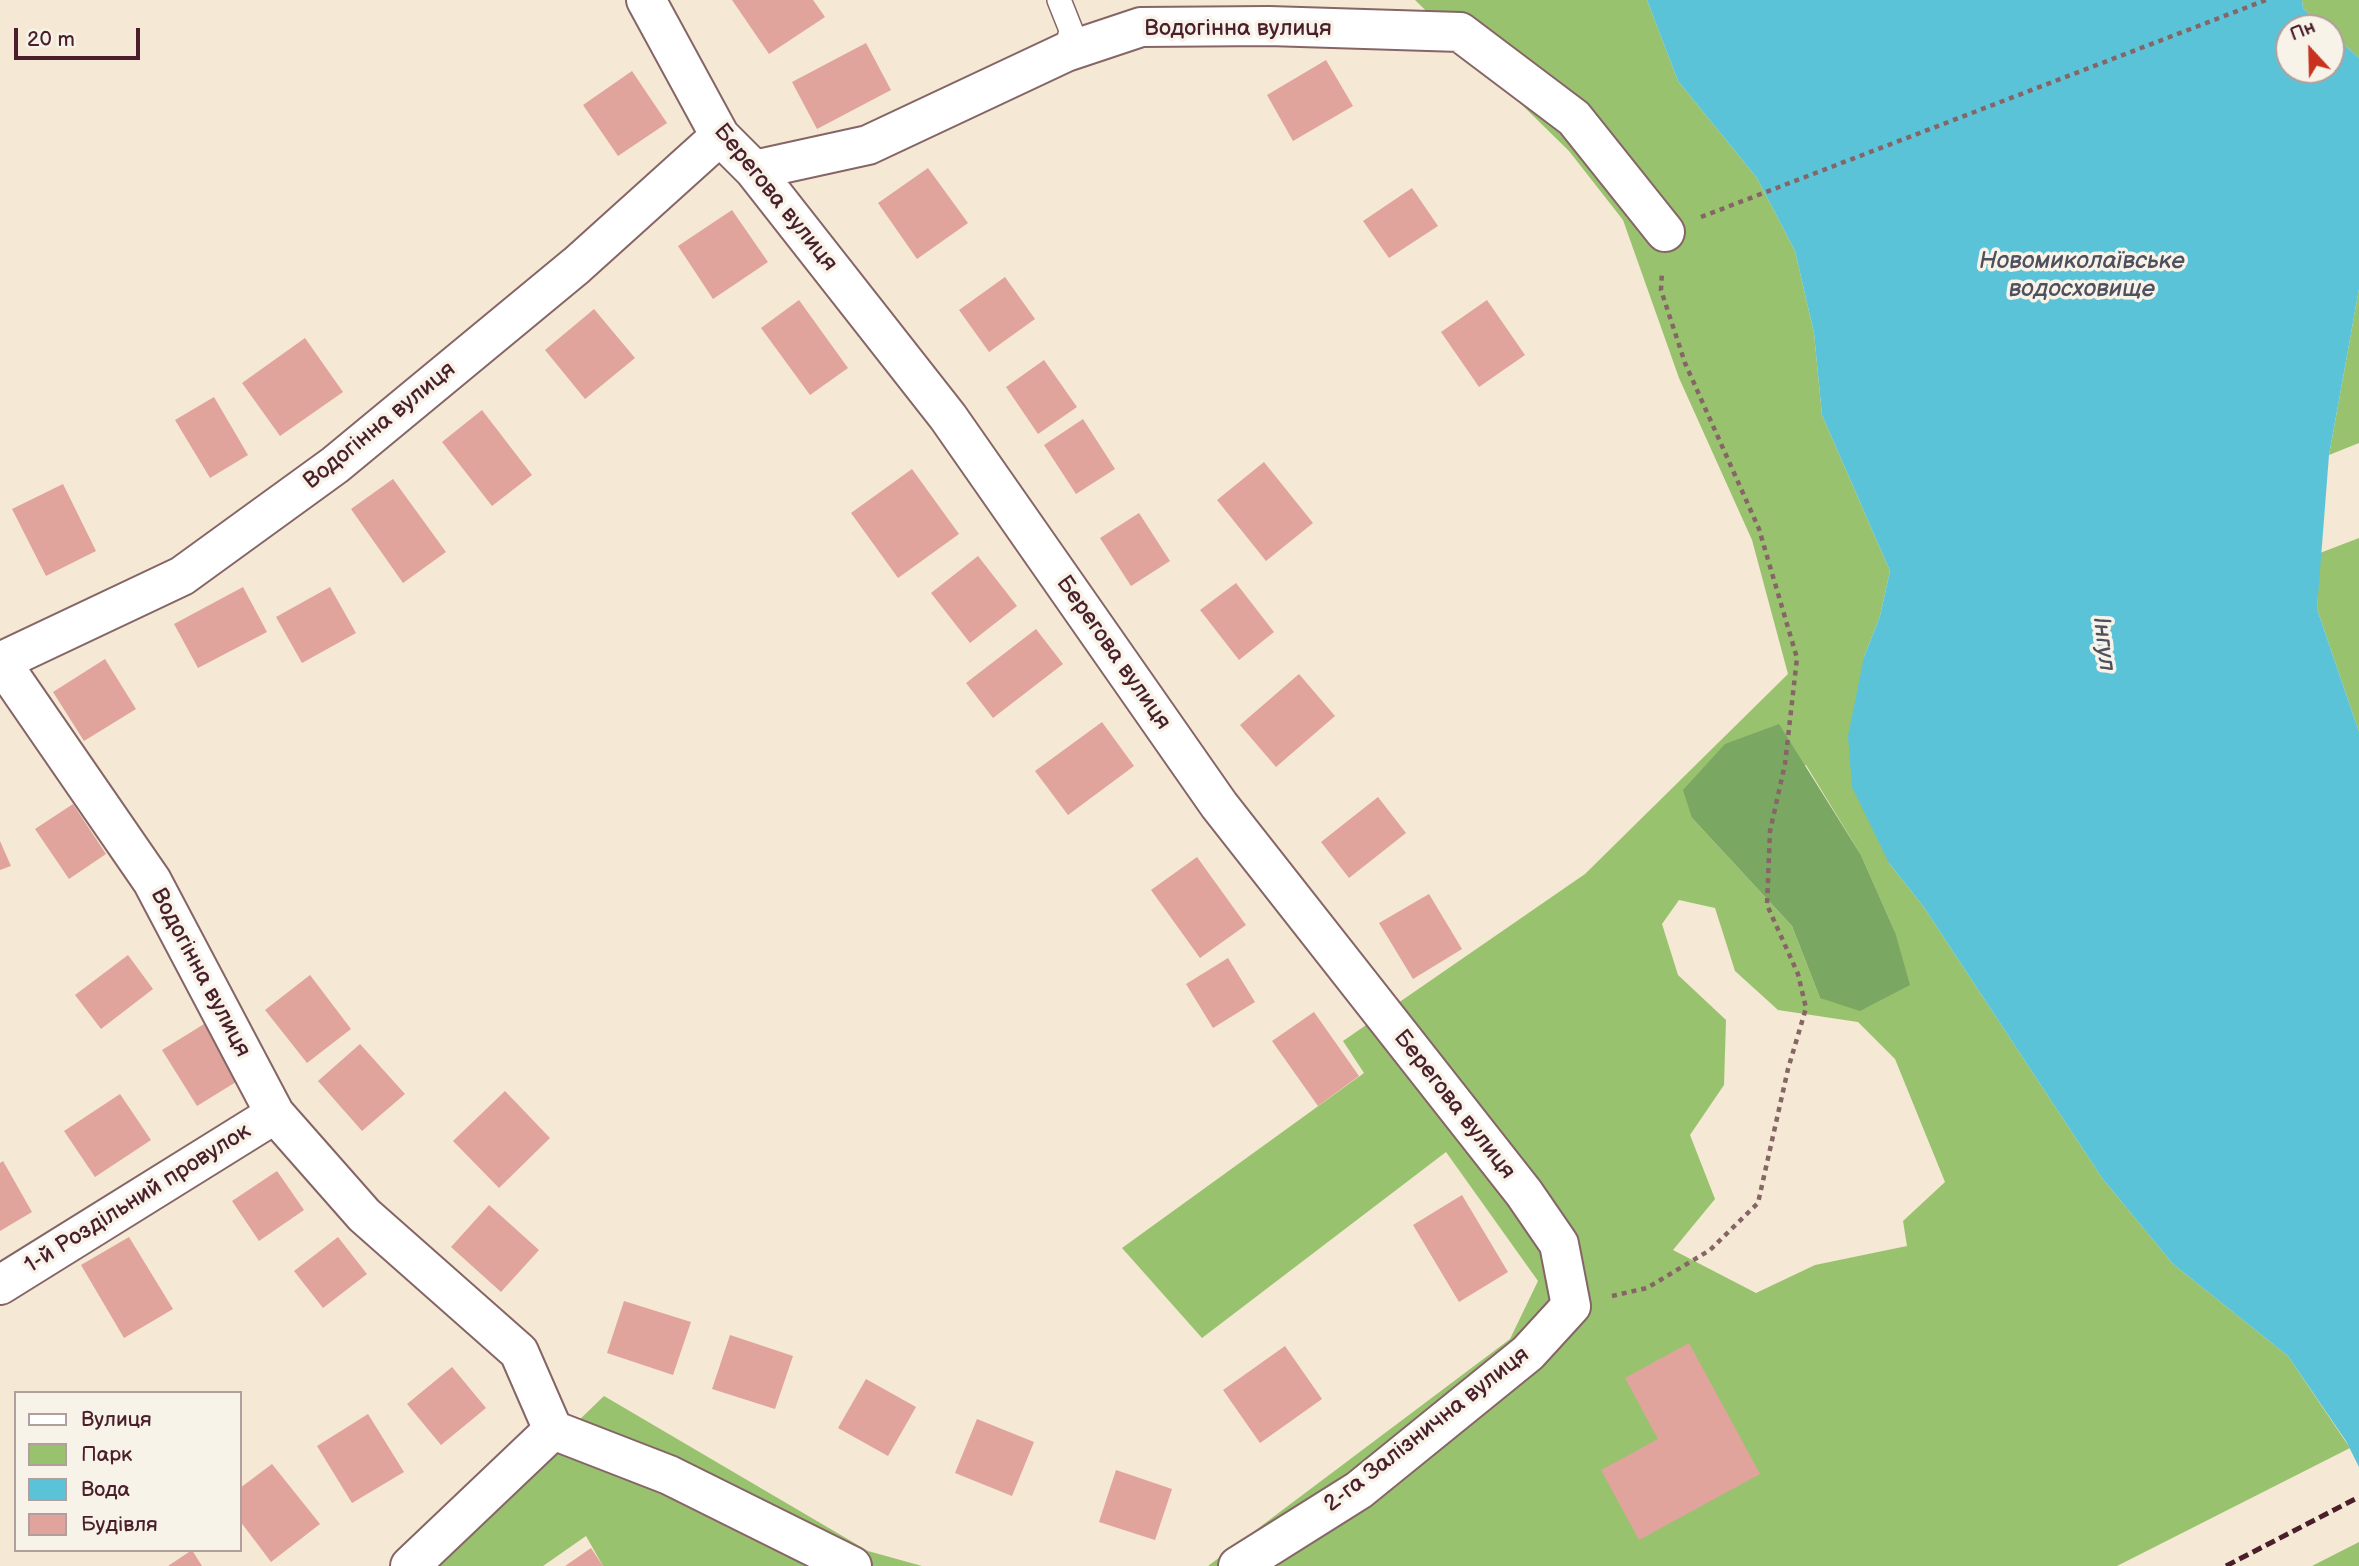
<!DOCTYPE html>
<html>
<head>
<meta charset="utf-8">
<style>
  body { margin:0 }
  #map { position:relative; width:2359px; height:1566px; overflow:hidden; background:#f5e8d4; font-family:"Balsamiq Sans",sans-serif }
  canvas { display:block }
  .legend { position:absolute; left:14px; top:1391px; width:228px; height:161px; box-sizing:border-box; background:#f7f3e8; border:2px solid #b29e9c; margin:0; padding:9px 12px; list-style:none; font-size:21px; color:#4a1f2b }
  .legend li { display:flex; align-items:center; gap:14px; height:35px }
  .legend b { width:35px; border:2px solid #b29e9c }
  .north { position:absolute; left:2275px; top:14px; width:70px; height:70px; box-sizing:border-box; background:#f7f3e8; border:2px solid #b29e9c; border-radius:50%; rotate:338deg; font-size:19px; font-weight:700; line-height:28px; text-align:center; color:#4a1f2b }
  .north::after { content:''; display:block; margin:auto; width:24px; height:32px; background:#c8321e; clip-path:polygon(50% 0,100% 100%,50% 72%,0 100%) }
  .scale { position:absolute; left:14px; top:28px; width:126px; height:32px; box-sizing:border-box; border:4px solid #4a1f2b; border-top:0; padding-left:9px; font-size:21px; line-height:24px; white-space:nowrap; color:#4a1f2b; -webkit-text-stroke:5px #f7f3e8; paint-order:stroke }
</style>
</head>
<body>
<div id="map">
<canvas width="2359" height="1566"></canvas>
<ul class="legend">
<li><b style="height:9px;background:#fff"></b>Вулиця</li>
<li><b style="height:19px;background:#99c26f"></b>Парк</li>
<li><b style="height:19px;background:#5bc3d8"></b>Вода</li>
<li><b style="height:19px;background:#e0a49c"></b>Будівля</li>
</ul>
<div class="north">Пн</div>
<div class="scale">20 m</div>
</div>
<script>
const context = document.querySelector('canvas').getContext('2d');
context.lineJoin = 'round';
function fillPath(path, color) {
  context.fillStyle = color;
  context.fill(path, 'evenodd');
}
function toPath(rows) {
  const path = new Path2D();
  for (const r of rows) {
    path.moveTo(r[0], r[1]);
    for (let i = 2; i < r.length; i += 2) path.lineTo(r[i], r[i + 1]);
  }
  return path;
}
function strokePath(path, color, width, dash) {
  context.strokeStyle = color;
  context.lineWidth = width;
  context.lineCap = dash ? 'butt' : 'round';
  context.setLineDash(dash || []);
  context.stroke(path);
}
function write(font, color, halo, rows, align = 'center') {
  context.font = font + ' "Balsamiq Sans",sans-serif';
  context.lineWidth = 7;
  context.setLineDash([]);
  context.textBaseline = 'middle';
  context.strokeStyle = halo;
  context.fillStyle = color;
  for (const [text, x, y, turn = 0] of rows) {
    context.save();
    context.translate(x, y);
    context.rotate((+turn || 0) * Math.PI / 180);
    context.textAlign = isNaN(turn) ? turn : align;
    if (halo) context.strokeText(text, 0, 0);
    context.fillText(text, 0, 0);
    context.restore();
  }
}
fillPath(toPath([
  [1415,0,1647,0,1678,81,1757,178,1795,251,1814,333,1822,415,1890,571,1880,616,1864,657,1889,863,1923,906,2102,1178,2173,1264,2288,1356,2350,1448,2117,1566,1208,1566,1510,1339,1538,1281,1446,1152,1202,1338,1122,1248,1364,1073,1343,1041,1585,874,1788,674,1752,540,1679,378,1623,220,1569,151],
  [1806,765,1861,855,1895,932,1820,998,1792,926,1692,818],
  [1679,900,1715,908,1735,971,1778,1010,1858,1022,1895,1059,1945,1182,1903,1221,1907,1246,1815,1265,1756,1293,1673,1250,1715,1199,1690,1135,1724,1085,1726,1020,1678,975,1662,924],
  [2302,0,2359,0,2359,58,2331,33,2331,28,2325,28,2303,8],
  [2359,289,2359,443,2329,455],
  [2359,538,2359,732,2317,609,2320,553],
  [604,1396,868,1551,922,1566,603,1566,586,1536,543,1566,428,1566],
  [2359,1542,2359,1566,2312,1566]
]), '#99c26f');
fillPath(toPath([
  [1779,724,1861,855,1895,932,1910,985,1860,1011,1820,998,1792,926,1692,818,1683,790,1725,744]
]), '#7aa862');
fillPath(toPath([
  [1647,0,2302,0,2303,8,2325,28,2289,28,2289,70,2331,70,2331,33,2359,58,2359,289,2329,455,2317,609,2359,732,2359,1467,2346,1441,2288,1356,2173,1264,2102,1178,1923,906,1889,863,1852,787,1848,736,1864,657,1880,616,1890,571,1822,415,1814,333,1795,251,1757,178,1678,81]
]), '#5bc3d8');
fillPath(toPath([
  [732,0,813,0,825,17,769,54],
  [866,43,891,90,817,129,792,82],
  [1326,60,1353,106,1293,141,1267,95],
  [632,71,667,123,618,156,583,105],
  [928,168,968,223,917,259,878,203],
  [1412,188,1438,226,1389,258,1363,221],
  [732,210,768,262,713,299,678,246],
  [1005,277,1035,319,989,352,959,310],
  [799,300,848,368,810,395,761,328],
  [1487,300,1525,355,1479,387,1441,332],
  [594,309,635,358,585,399,545,350],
  [305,338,343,392,280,436,242,383],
  [1044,360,1077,407,1038,434,1006,387],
  [214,397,248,455,210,478,175,420],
  [482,410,532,475,492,506,442,442],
  [1083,419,1115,469,1076,494,1044,445],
  [1264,462,1313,523,1266,561,1217,500],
  [912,469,959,534,898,578,851,513],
  [393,479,446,552,403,583,351,509],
  [63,484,96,551,46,576,12,509],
  [1139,513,1170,561,1131,586,1100,538],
  [978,556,1017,606,970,643,931,593],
  [1236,583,1274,632,1239,660,1200,610],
  [243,587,267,632,198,668,174,624],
  [330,587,356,633,302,663,276,617],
  [1036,629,1063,664,993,718,966,683],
  [105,659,136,709,84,741,53,692],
  [1299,674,1335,716,1276,767,1240,725],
  [1102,722,1134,766,1068,815,1035,771],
  [1378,797,1406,833,1349,878,1321,842],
  [73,804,106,854,69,879,35,829],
  [0,841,11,866,0,870],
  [1197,857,1246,925,1200,958,1151,890],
  [1429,894,1462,949,1413,979,1379,923],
  [128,955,153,989,101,1029,75,995],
  [1228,958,1255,1002,1213,1028,1186,984],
  [310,975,351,1029,307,1063,265,1010],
  [1314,1012,1359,1076,1318,1106,1272,1041],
  [209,1021,244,1077,197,1106,162,1050],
  [360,1044,405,1094,362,1131,318,1081],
  [505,1091,550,1138,499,1188,453,1141],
  [120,1094,151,1140,95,1177,64,1131],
  [3,1161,32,1212,0,1231,0,1163],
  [277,1171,304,1210,259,1241,232,1201],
  [1462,1195,1508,1272,1459,1302,1413,1225],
  [489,1205,539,1250,501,1292,451,1247],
  [129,1237,173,1309,124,1338,81,1265],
  [338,1237,367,1274,323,1308,294,1271],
  [624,1301,691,1322,673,1375,607,1353],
  [730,1335,793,1356,775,1409,712,1389],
  [1689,1343,1760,1474,1639,1540,1601,1470,1658,1439,1625,1378],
  [1285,1346,1322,1399,1260,1443,1223,1390],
  [452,1367,486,1408,441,1445,407,1404],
  [866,1379,916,1407,888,1456,838,1428],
  [368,1414,404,1472,352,1503,317,1446],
  [977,1419,1034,1442,1012,1496,955,1473],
  [272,1464,320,1524,271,1562,240,1521,240,1488],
  [1116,1470,1172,1489,1155,1540,1099,1522],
  [591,1548,603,1566,565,1566],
  [192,1550,202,1566,168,1566]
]), '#e0a49c');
const service = toPath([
  [1059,0,1071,30,1066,52]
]);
const minor = toPath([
  [646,0,720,136,754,170,948,417,1219,805,1524,1193,1559,1244,1571,1306,1528,1353,1359,1490,1238,1566],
  [754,170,868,145,1066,52,1141,27,1269,26,1460,32,1574,118,1665,232],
  [0,662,182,576,335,465,577,265,720,136],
  [1,662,152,881,275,1114,364,1215,519,1352,553,1430],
  [0,1285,275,1114],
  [410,1566,553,1430,669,1475,852,1566]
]);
strokePath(service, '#866566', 26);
strokePath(minor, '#866566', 42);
strokePath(toPath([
  [1701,217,2266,0],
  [1612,1296,1647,1288,1710,1250,1758,1203,1788,1069,1806,1008,1798,974,1767,905,1770,831,1785,764,1797,658,1759,529,1685,363,1661,290,1662,271]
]), '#866566', 4.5, [5, 5]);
strokePath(service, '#fff', 23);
strokePath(minor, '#fff', 38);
strokePath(toPath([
  [2226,1566,2359,1497]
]), '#4a1f2b', 5, [10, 5]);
write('23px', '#4a1f2b', '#f7f3e8', [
  ["Водогінна вулиця",1238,29],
  ["Берегова вулиця",775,198,51],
  ["Водогінна вулиця",380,426,-39],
  ["Берегова вулиця",1113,653,55],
  ["Водогінна вулиця",200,973,62],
  ["Берегова вулиця",1454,1105,52],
  ["1-й Роздільний провулок",138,1199,-32],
  ["2-га Залізнична вулиця",1427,1430,-38]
]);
write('italic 24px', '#4f505f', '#f7f3e8', [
  ["Новомиколаївське",2082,262],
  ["водосховище",2082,290],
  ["Інгул",2103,644,83]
]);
</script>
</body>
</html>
